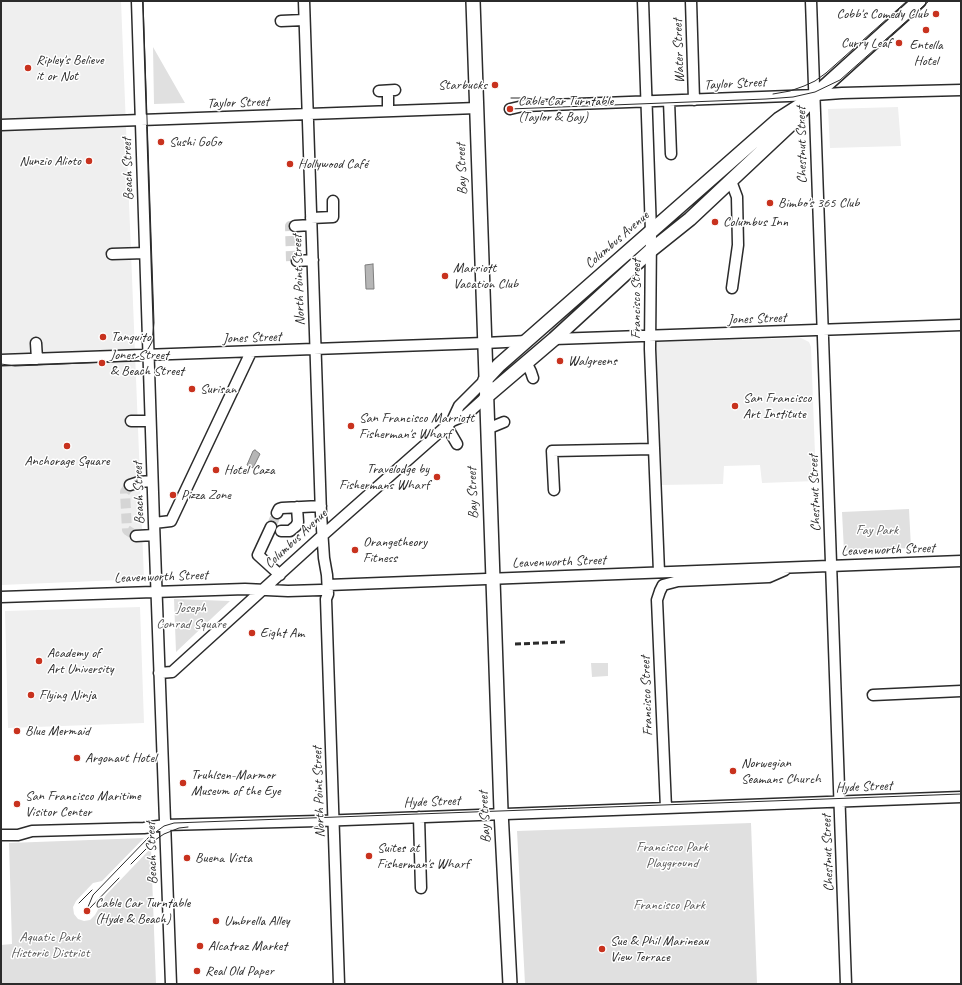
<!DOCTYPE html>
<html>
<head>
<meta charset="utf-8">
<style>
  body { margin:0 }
  #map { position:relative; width:962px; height:985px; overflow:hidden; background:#fff; font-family:Caveat,sans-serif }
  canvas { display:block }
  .frame { position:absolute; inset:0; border:2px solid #2b2b2b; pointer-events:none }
</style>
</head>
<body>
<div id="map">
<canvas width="962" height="985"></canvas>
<div class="frame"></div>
</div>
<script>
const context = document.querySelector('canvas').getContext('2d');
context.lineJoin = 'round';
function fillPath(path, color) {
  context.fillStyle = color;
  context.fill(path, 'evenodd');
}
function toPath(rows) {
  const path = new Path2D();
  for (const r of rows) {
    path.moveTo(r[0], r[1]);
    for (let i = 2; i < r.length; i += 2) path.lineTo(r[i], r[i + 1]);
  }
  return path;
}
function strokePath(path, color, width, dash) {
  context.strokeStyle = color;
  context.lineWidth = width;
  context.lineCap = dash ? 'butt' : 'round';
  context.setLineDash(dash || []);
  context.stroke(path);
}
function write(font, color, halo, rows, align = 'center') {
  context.font = font + ' Caveat,sans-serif';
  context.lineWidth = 3;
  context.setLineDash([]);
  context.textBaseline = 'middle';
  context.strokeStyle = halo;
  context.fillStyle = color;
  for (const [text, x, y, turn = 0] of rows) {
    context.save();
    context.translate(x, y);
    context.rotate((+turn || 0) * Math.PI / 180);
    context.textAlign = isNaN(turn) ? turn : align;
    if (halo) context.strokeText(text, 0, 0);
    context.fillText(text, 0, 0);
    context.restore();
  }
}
fillPath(toPath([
  [1,1,121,1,144,579,1,585],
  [898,107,901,146,830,148,828,109],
  [801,338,809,342,811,347,816,481,762,483,760,465,724,466,723,484,659,485,654,342],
  [140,607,144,723,8,728,5,611]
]), '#efefef');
fillPath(toPath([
  [153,47,185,103,154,104],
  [909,509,911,548,844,551,842,512],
  [174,599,230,601,176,652],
  [591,663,608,663,608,676,592,677],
  [751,823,757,984,525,984,517,831],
  [144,838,102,881,93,883,76,901,73,907,74,914,78,919,84,921,90,920,95,915,106,895,151,848,156,984,1,984,1,945,12,944,9,843]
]), '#e0e0e0');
const water = toPath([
  [373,264,374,289,366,289,365,265,373,264],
  [255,450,260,454,253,468,247,465,253,451,255,450]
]);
fillPath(water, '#b6b6b6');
strokePath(water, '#7e7e7e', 1);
strokePath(toPath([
  [295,226,290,226,291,261,297,261],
  [130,485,125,492,127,530,136,536],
  [271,527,277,513]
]), '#d5d5d5', 10, [10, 5]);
const minor = toPath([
  [137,1,154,523,171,984],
  [304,1,321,514,324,558,327,575,328,594,326,599,339,984],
  [643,1,651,232,650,349,659,572],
  [691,1,694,100],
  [811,1,846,984],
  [281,21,304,20],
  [379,91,395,90],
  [388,91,388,111],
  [669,101,671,154],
  [510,109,523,106,815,95,842,93,961,90],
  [1,125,477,108],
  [731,181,737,197,738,245,732,288],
  [311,218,333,217,333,201],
  [295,226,311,225],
  [112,254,145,253],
  [297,261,313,260],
  [554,339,961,325],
  [36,343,37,359],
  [1,360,484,343,527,341],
  [526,362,531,372,533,378],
  [131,421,150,421],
  [452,421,459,406,485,380],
  [446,425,457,444],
  [487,429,504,422],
  [130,485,139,482,152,481],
  [554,490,552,451,653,449],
  [277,513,279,509,282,508,321,506],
  [154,523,171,521,251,352],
  [271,527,258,555,280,575],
  [281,531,290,531,296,526,298,522,297,507],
  [136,536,154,535],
  [328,585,961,561],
  [1,597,245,589,288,591,321,590],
  [159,673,172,672,323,535,452,421,466,415,486,397],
  [873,695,961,691],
  [666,808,657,600,660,591,663,585,678,581,769,577,785,570],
  [419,817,421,888],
  [1,835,18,835,32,831,144,828,165,825,318,821,961,797]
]);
const major = toPath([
  [473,1,501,811,510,984],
  [485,380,499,365,779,119,804,103],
  [486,397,554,339,650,251,690,219,789,126,815,95,919,1]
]);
strokePath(minor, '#2b2b2b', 13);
strokePath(major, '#2b2b2b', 16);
strokePath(minor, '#fff', 10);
strokePath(major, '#fff', 13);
strokePath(toPath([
  [773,94,790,91,804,86,815,81,826,73,907,1],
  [511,98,526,98,552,102],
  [510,109,766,99,793,97,815,92,840,80,929,1],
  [1,364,15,366,130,361,141,355,148,349,152,342,154,323,143,1],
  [131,864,155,840,164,834,179,828,188,827],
  [79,903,92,890],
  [88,907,93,895,149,837,164,826,174,823,961,794],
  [90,908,119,878]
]), '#2b2b2b', 1);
strokePath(toPath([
  [515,644,565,642]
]), '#2b2b2b', 3, [6, 3]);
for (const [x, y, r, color] of [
  [936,14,4,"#c8321e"],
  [926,30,4,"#c8321e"],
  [899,43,4,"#c8321e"],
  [28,68,4,"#c8321e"],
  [495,85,4,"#c8321e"],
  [510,109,4,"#c8321e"],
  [161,142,4,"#c8321e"],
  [89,161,4,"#c8321e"],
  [290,164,4,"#c8321e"],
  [770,203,4,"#c8321e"],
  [715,222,4,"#c8321e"],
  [445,276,4,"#c8321e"],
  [103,337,4,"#c8321e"],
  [560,361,4,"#c8321e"],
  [102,363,4,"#c8321e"],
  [192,389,4,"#c8321e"],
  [735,406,4,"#c8321e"],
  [351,426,4,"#c8321e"],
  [67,446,4,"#c8321e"],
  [216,470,4,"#c8321e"],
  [437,477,4,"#c8321e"],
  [173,495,4,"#c8321e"],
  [355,550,4,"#c8321e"],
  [252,633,4,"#c8321e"],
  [39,661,4,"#c8321e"],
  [31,695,4,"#c8321e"],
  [17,731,4,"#c8321e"],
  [77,758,4,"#c8321e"],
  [733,771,4,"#c8321e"],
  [183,783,4,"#c8321e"],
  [17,804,4,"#c8321e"],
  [369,856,4,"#c8321e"],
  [187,858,4,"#c8321e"],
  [87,911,4,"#c8321e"],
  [216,921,4,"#c8321e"],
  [200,946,4,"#c8321e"],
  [602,949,4,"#c8321e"],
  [197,971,4,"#c8321e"]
]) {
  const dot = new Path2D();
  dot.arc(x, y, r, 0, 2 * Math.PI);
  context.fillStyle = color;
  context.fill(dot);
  strokePath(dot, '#fff', 1.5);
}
write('14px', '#2b2b2b', '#fff', [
  ["Cobb's Comedy Club",928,14,"right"],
  ["Curry Leaf",891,43,"right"],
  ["Entella",926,45,"center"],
  ["Hotel",926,61,"center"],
  ["Ripley's Believe",36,60],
  ["it or Not",36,76],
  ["Starbucks",487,85,"right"],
  ["Cable Car Turntable",518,101],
  ["(Taylor & Bay)",518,117],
  ["Sushi GoGo",169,142],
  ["Nunzio Alioto",81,161,"right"],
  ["Hollywood Café",298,164],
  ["Bimbo's 365 Club",778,203],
  ["Columbus Inn",723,222],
  ["Marriott",453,268],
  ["Vacation Club",453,284],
  ["Tanguito",111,337],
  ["Jones Street",110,355],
  ["& Beach Street",110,371],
  ["Walgreens",568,361],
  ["Surisan",200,389],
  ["San Francisco",743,398],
  ["Art Institute",743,414],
  ["San Francisco Marriott",359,418],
  ["Fisherman's Wharf",359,434],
  ["Anchorage Square",67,461,"center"],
  ["Travelodge by",429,469,"right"],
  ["Fishermans Wharf",429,485,"right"],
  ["Hotel Caza",224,470],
  ["Pizza Zone",181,495],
  ["Orangetheory",363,542],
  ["Fitness",363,558],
  ["Eight Am",260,633],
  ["Academy of",47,653],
  ["Art University",47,669],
  ["Flying Ninja",39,695],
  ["Blue Mermaid",25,731],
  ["Argonaut Hotel",85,758],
  ["Norwegian",741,763],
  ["Seamans Church",741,779],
  ["Truhlsen-Marmor",191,775],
  ["Museum of the Eye",191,791],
  ["San Francisco Maritime",25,796],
  ["Visitor Center",25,812],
  ["Suites at",377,848],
  ["Fisherman's Wharf",377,864],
  ["Buena Vista",195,858],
  ["Cable Car Turntable",95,903],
  ["(Hyde & Beach)",95,919],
  ["Umbrella Alley",224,921],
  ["Sue & Phil Marineau",610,941],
  ["View Terrace",610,957],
  ["Alcatraz Market",208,946],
  ["Real Old Paper",205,971]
], 'left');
write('14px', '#2b2b2b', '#fff', [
  ["Water Street",679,51,-92],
  ["Taylor Street",735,84,-3],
  ["Taylor Street",238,103,-2],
  ["Chestnut Street",802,145,-91],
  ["Beach Street",128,169,-92],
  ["Bay Street",462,169,-92],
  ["Columbus Avenue",617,240,-41],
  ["North Point Street",299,280,-92],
  ["Francisco Street",636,299,-90],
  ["Jones Street",757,319,-2],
  ["Jones Street",252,338,-2],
  ["Beach Street",139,493,-92],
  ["Bay Street",473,493,-92],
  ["Chestnut Street",815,493,-92],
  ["Columbus Avenue",296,539,-43],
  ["Leavenworth Street",888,550,-2],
  ["Leavenworth Street",559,562,-2],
  ["Leavenworth Street",161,577,-2],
  ["Francisco Street",647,696,-92],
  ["Hyde Street",864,787,-2],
  ["North Point Street",319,792,-92],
  ["Hyde Street",432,802,-2],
  ["Bay Street",485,817,-93],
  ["Beach Street",152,853,-92],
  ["Chestnut Street",828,853,-92]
]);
write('14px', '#585858', '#fff', [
  ["Fay Park",877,530],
  ["Joseph",191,608],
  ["Conrad Square",191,624],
  ["Francisco Park",672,847],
  ["Playground",672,863],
  ["Francisco Park",669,905],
  ["Aquatic Park",50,937],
  ["Historic District",50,953]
]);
</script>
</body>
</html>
